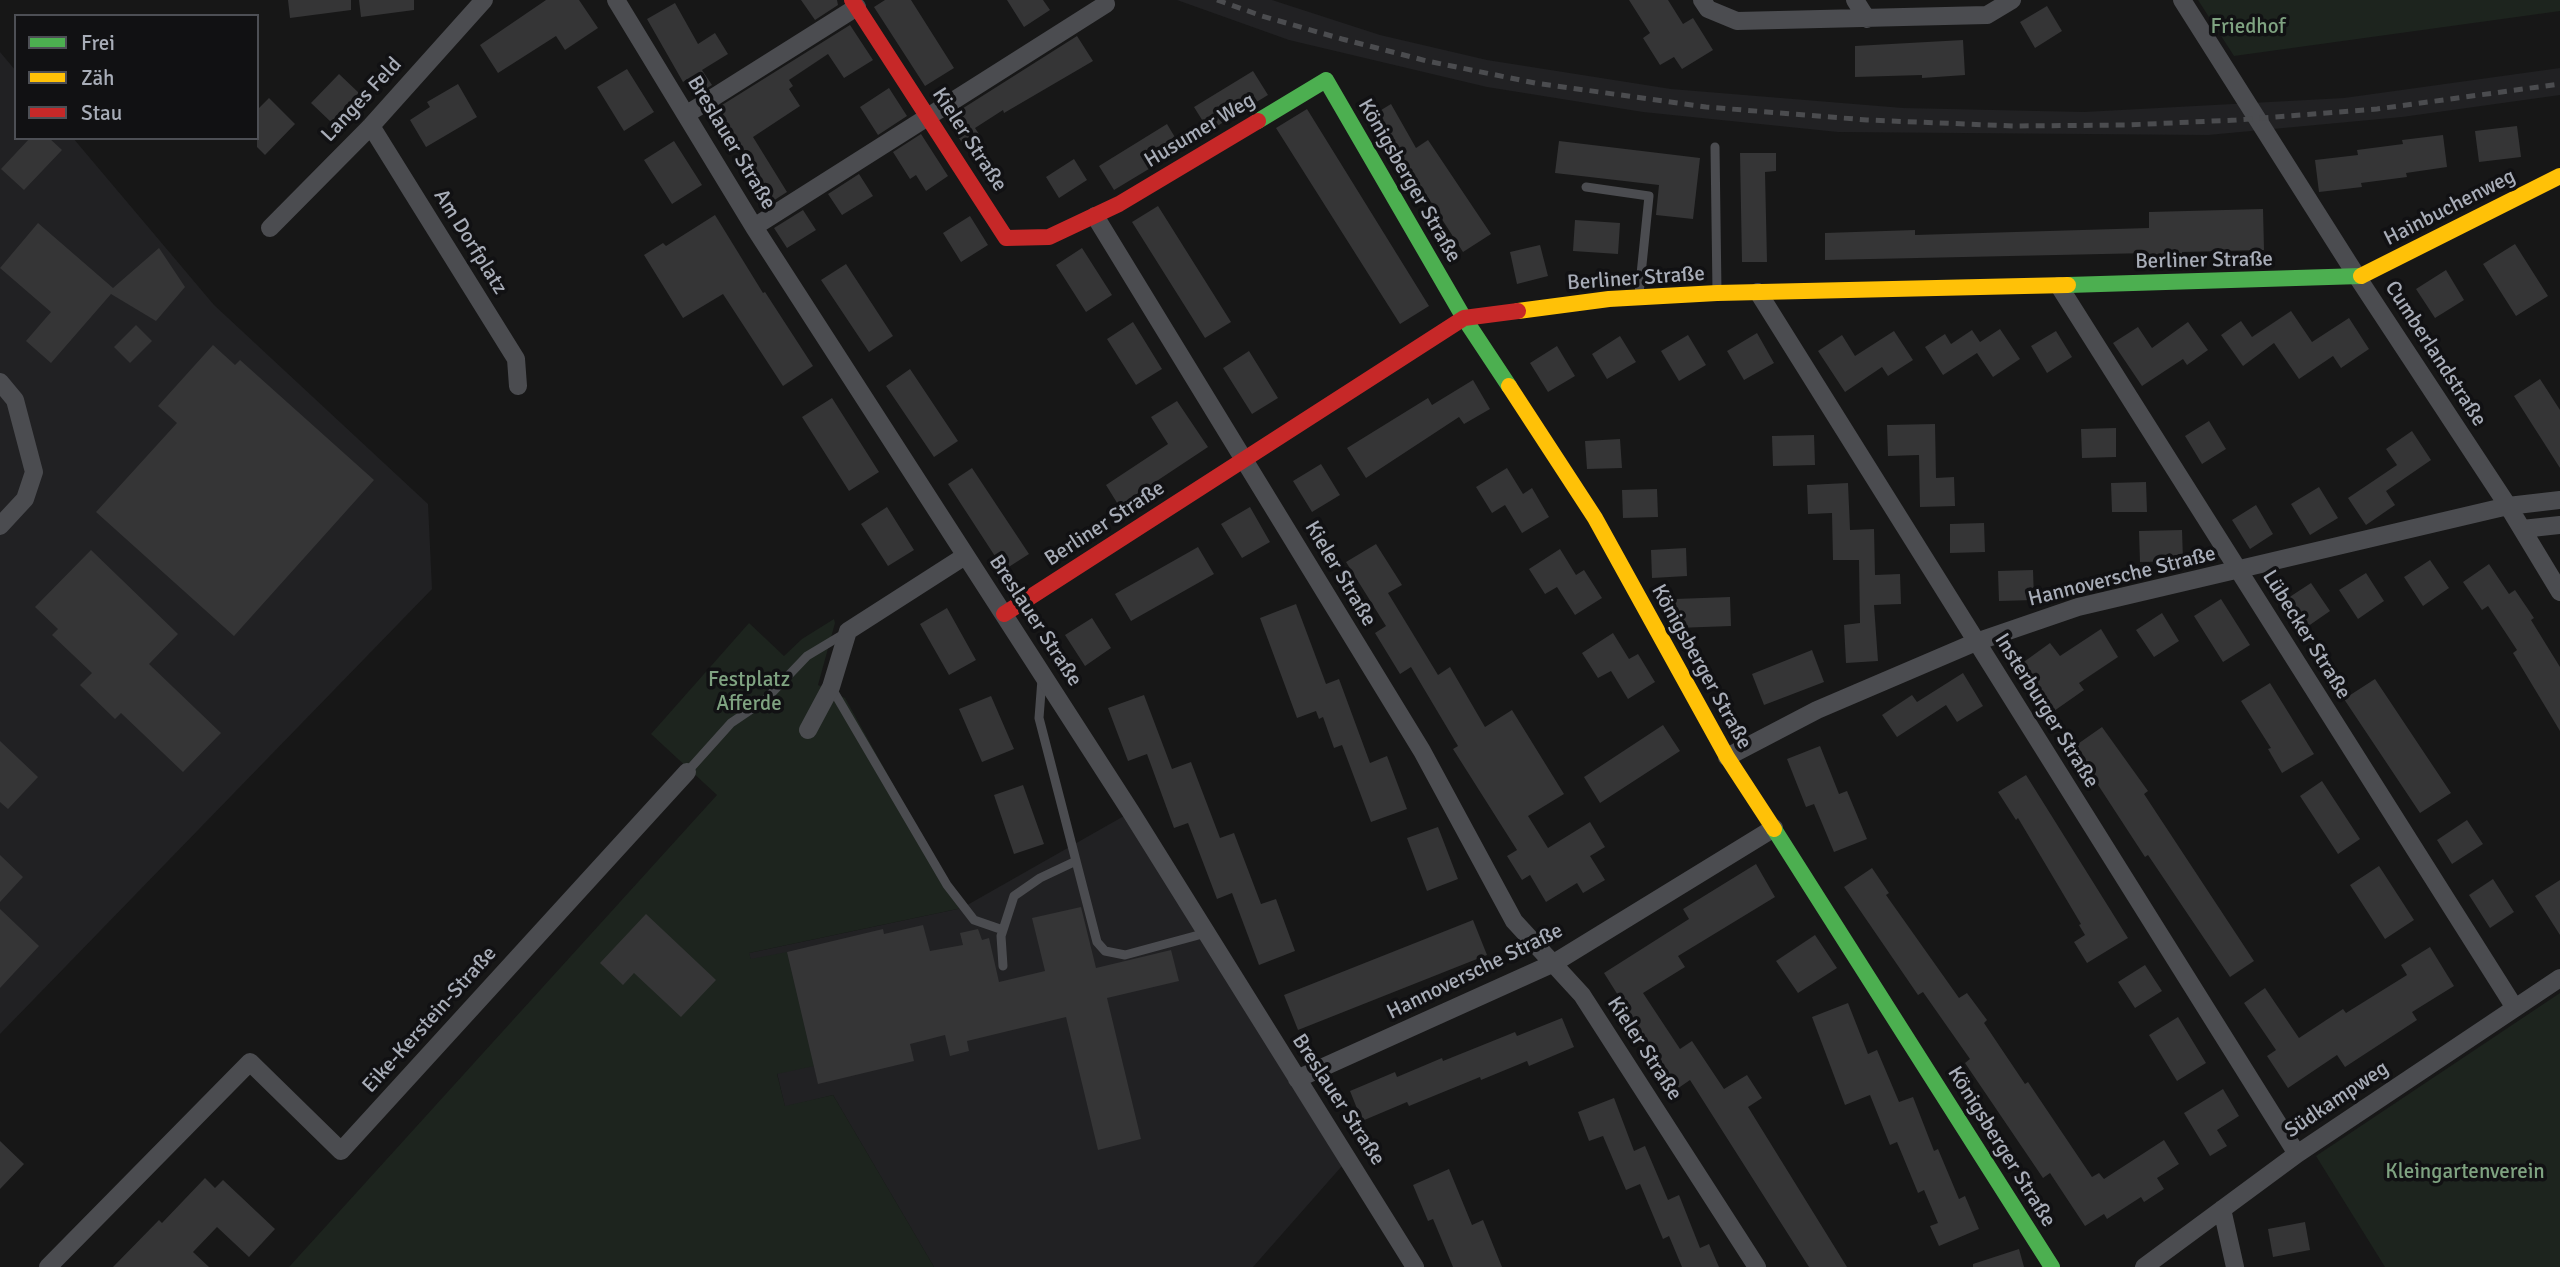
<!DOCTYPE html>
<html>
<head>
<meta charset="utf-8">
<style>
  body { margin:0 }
  #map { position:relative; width:2560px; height:1267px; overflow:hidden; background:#171717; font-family:Signika,sans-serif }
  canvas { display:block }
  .legend { position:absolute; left:14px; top:14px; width:245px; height:126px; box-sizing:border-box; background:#111113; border:2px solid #4d4f55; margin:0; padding:9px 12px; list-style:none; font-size:21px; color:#a8adb8 }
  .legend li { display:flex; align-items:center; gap:14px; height:35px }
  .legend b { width:35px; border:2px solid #4d4f55 }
</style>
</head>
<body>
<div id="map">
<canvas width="2560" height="1267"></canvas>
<ul class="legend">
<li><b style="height:9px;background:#4caf50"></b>Frei</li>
<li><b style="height:9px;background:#ffc107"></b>Zäh</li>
<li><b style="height:9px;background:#c62828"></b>Stau</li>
</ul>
</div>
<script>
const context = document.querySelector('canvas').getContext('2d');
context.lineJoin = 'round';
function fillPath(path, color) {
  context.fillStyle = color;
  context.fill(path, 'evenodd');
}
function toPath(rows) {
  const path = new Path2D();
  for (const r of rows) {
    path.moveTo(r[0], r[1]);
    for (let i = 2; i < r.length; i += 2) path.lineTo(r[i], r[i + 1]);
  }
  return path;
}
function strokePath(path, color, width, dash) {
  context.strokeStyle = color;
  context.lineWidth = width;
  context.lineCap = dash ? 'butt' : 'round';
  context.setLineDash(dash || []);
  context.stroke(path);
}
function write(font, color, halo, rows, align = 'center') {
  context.font = font + ' Signika,sans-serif';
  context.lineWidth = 7;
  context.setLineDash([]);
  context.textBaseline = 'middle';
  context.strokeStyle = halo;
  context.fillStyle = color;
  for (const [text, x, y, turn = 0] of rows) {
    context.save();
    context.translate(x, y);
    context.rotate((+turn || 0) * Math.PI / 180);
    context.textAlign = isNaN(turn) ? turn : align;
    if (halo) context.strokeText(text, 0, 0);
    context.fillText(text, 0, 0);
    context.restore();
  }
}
fillPath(toPath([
  [1177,0,1272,0,1380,35,1487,60,1671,89,1903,108,2084,112,2344,98,2560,68,2560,95,2402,117,2208,135,1838,132,1643,112,1487,87,1289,40],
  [0,52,16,71,16,138,73,138,214,305,428,504,432,589,0,1034],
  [1131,812,1349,1158,1253,1267,934,1267,833,1095,785,1107,749,953,962,908]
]), '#212123');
fillPath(toPath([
  [2198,0,2560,0,2560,11,2234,56],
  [834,619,835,623,818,685,845,698,962,908,749,953,751,959,787,952,814,1066,777,1074,785,1106,833,1095,934,1267,289,1267,717,795,651,734,749,623,784,656,802,639],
  [2560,993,2560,1267,2385,1267,2316,1156]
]), '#1d241e');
fillPath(toPath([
  [288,0,351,0,351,10,290,18],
  [359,0,414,0,414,10,361,17],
  [546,0,579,0,598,28,565,50,556,36,498,73,480,45],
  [801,0,837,0,838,5,815,20],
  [885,0,911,0,954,68,925,86,874,7],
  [1007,0,1043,0,1050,10,1024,27],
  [1629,0,1668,0,1683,24,1693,18,1713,50,1682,69,1674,57,1660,65,1643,38,1650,33],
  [675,3,698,44,715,33,728,54,702,70,712,85,697,94,687,79,683,82,647,19],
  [2047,6,2062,31,2035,48,2020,22],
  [850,25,873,60,844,78,828,54,789,80,793,86,789,89,800,106,753,137,787,192,762,208,739,170,749,164,728,131,719,136,706,115],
  [1077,36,1093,61,1004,113,1003,110,975,128,979,134,963,144,946,119],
  [1963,40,1965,75,1922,78,1922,75,1855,77,1855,46],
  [627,69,654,112,624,131,597,87],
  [1253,71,1268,95,1209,131,1194,107],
  [339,74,359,93,331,122,311,103],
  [458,84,477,117,426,147,410,120,430,107,427,102],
  [889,88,907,116,878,135,860,107],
  [269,98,295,124,265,155,257,147,257,110],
  [1391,104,1416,148,1428,140,1491,234,1463,252,1418,182,1393,144,1391,145,1373,115],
  [1307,109,1429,306,1400,324,1276,128],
  [1167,124,1182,149,1114,190,1099,166],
  [2517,126,2521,157,2479,162,2475,131],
  [921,134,948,176,926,191,916,175,910,179,893,152],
  [2443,135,2447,167,2406,173,2407,177,2361,183,2362,187,2319,192,2315,160,2358,155,2357,150,2403,144,2402,140],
  [30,138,49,138,62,150,24,190,1,169],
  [674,141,702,185,672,204,644,160],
  [1559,141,1700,158,1693,219,1656,215,1659,185,1555,173],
  [1740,153,1776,153,1776,171,1765,172,1767,262,1742,262],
  [1074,159,1087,180,1059,198,1046,177],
  [859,174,873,196,842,215,828,194],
  [1158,206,1231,322,1205,338,1132,222],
  [2263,209,2264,250,2182,252,2182,262,2149,262,2149,253,1825,260,1825,233,1915,230,1915,235,2149,228,2149,212],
  [803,210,816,230,787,248,774,228],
  [715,215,763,293,765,292,813,366,783,386,723,294,683,318,644,255,663,243,666,246],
  [970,216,988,245,961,262,943,233],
  [1575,220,1620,223,1618,254,1573,251],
  [38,223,113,288,159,248,185,287,156,321,111,294,51,363,26,341,51,312,0,268],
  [2515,244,2548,296,2516,316,2483,264],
  [1540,245,1548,276,1517,284,1510,252],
  [1082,248,1112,295,1086,312,1056,265],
  [846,264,893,336,869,352,821,280],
  [2446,270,2464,300,2435,318,2416,289],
  [2291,311,2312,342,2349,318,2369,349,2341,368,2333,356,2299,379,2274,343,2243,366,2221,335,2241,321,2252,337],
  [1133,322,1162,369,1136,385,1107,339],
  [2188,322,2208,350,2187,365,2183,359,2142,386,2113,343,2138,327,2152,348],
  [136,325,152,341,130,363,114,347],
  [2000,329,2020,359,1993,377,1977,353,1943,375,1925,347,1945,334,1951,344,1972,330,1980,342],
  [1894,331,1913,360,1888,376,1882,367,1845,392,1818,351,1842,335,1855,356],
  [2056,331,2072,357,2047,373,2031,346],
  [1757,333,1774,363,1744,380,1727,351],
  [1688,335,1706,365,1679,381,1661,351],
  [1620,336,1636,362,1607,379,1592,354],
  [213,345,235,365,240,360,374,480,234,636,96,512,177,423,158,406],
  [1557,346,1575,376,1548,392,1530,363],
  [1249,351,1278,398,1252,414,1223,368],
  [910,369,958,441,934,457,886,386],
  [2540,379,2560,410,2560,468,2514,396],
  [1473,380,1490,409,1464,424,1459,417,1366,478,1347,448,1428,398,1432,405],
  [832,398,879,472,849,491,802,417],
  [1177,401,1208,447,1119,506,1106,485,1168,444,1151,417],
  [2209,421,2226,449,2202,464,2185,436],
  [1935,424,1936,478,1954,477,1955,506,1920,507,1919,455,1888,456,1887,425],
  [2116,428,2116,457,2082,458,2081,429],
  [2412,431,2431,460,2386,491,2395,505,2366,525,2348,498,2397,465,2386,449],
  [1814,435,1815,465,1773,466,1772,436],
  [1620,439,1622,468,1587,469,1585,441],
  [1321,464,1340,495,1312,512,1293,481],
  [972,468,1029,554,1004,570,948,484],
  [1507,468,1523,494,1532,488,1549,517,1522,533,1505,505,1492,513,1476,487],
  [2146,482,2147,512,2112,512,2111,483],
  [1848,483,1850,530,1874,529,1875,575,1900,574,1901,604,1874,605,1878,661,1846,663,1844,625,1860,623,1859,560,1833,560,1832,513,1808,514,1807,485],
  [2319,487,2338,518,2310,535,2291,504],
  [1657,489,1658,517,1623,518,1622,490],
  [2256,505,2273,534,2250,549,2232,520],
  [887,507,914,550,888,566,861,524],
  [1250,507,1270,542,1242,558,1221,524],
  [1984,523,1985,552,1950,553,1950,524],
  [2182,530,2183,561,2140,562,2139,531],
  [1376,544,1402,585,1388,593,1438,675,1450,667,1485,727,1512,710,1564,794,1528,816,1548,848,1590,822,1605,847,1590,856,1605,880,1583,893,1577,883,1546,902,1530,875,1522,880,1507,856,1517,850,1453,749,1458,746,1411,667,1400,674,1375,633,1386,626,1346,562],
  [1198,547,1214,574,1131,621,1115,594],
  [1686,548,1687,576,1652,578,1651,550],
  [1560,549,1576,575,1584,570,1602,598,1575,615,1557,587,1545,594,1529,569],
  [91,550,178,634,149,664,221,733,183,772,121,713,115,719,80,685,92,673,52,635,58,629,35,607],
  [2430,560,2449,588,2423,606,2404,577],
  [2489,564,2509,594,2515,590,2534,618,2531,620,2560,667,2560,731,2513,653,2517,650,2488,606,2482,610,2463,582],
  [2033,570,2034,600,1999,601,1998,571],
  [2366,573,2384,601,2358,619,2339,590],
  [2311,583,2330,611,2304,629,2285,600],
  [1730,597,1731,626,1676,628,1675,599],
  [2221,599,2250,645,2223,662,2194,616],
  [1296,604,1326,684,1339,679,1370,763,1387,756,1407,809,1371,822,1342,745,1334,748,1323,717,1319,719,1316,711,1297,718,1260,618],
  [947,608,976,660,949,675,920,624],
  [2162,613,2179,641,2154,657,2136,630],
  [1092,618,1111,648,1085,666,1065,635],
  [2101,629,2118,657,2079,683,2084,690,2054,711,2021,664,2050,643,2060,656],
  [1613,633,1629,659,1638,654,1655,682,1628,699,1611,671,1598,678,1582,653],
  [1812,650,1824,682,1764,705,1752,674],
  [1963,673,1983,706,1957,722,1946,705,1897,737,1882,715,1912,695,1917,702],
  [2375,679,2451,793,2420,813,2344,699],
  [2270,683,2314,754,2282,773,2268,749,2271,748,2241,701],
  [1144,695,1172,769,1191,762,1220,838,1234,833,1261,904,1276,899,1295,951,1259,965,1232,893,1217,899,1188,823,1174,828,1147,754,1128,761,1108,708],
  [991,696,1014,749,982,762,959,709],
  [1663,725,1680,751,1600,803,1584,777],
  [2102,727,2148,791,2144,794,2254,961,2230,977,2148,855,2145,857,2087,768,2072,748],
  [0,741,38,777,8,809,0,802],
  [1820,746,1839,794,1847,791,1867,839,1834,852,1814,804,1806,807,1787,759],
  [2026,775,2128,938,2087,963,2074,942,2085,935,2079,925,2081,924,2018,818,2016,820,1998,792],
  [2322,781,2360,839,2338,854,2300,796],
  [1023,785,1044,844,1014,854,994,795],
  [2467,820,2483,844,2452,864,2437,840],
  [1438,827,1458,879,1427,891,1407,838],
  [0,855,23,877,0,902],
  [1756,864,1775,897,1678,956,1685,967,1643,993,1680,1049,1692,1041,1724,1089,1747,1075,1762,1098,1748,1107,1847,1267,1809,1267,1690,1080,1677,1089,1604,973,1689,919,1683,909],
  [2379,866,2414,920,2385,939,2350,885],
  [1872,868,1889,893,1886,895,1959,998,1967,993,1987,1020,1984,1023,2025,1084,2028,1082,2092,1177,2099,1173,2104,1179,2164,1140,2179,1164,2157,1178,2164,1189,2144,1202,2141,1197,2107,1219,2104,1214,2085,1226,2050,1173,2043,1178,1965,1063,1970,1059,1923,992,1918,995,1844,887],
  [2493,879,2514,912,2490,928,2469,895],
  [2560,880,2560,935,2535,896],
  [1081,907,1096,968,1171,950,1179,981,1107,998,1141,1139,1098,1150,1066,1017,967,1041,969,1051,950,1056,945,1035,910,1044,914,1061,818,1084,787,952,883,929,884,934,923,925,930,951,963,945,960,933,978,929,982,940,989,938,999,982,1045,971,1032,918],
  [0,909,39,946,0,988],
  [646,914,716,980,681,1017,634,973,623,985,600,963],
  [1473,920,1487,955,1298,1030,1284,995],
  [1815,935,1837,968,1798,993,1776,961],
  [2430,947,2454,986,2412,1012,2417,1020,2345,1067,2337,1055,2288,1088,2267,1056,2276,1050,2244,1003,2265,988,2299,1038,2343,1009,2346,1013,2407,975,2401,965],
  [2145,965,2162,991,2135,1008,2118,982],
  [1848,1003,1868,1054,1877,1050,1899,1102,1913,1097,1934,1151,1938,1149,1959,1199,1965,1196,1979,1229,1939,1246,1930,1226,1938,1223,1924,1190,1918,1193,1897,1142,1890,1145,1870,1095,1845,1105,1812,1017],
  [2178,1017,2206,1063,2177,1081,2149,1035],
  [1562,1018,1574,1047,1529,1066,1527,1061,1481,1080,1480,1077,1409,1106,1407,1102,1362,1121,1350,1091,1395,1072,1397,1077,1442,1058,1443,1061,1515,1032,1517,1036],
  [2223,1089,2239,1116,2217,1130,2227,1146,2210,1156,2184,1113],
  [1614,1098,1634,1151,1645,1146,1668,1200,1679,1195,1700,1248,1709,1244,1719,1267,1682,1267,1669,1236,1663,1239,1640,1184,1626,1190,1603,1136,1589,1141,1578,1112],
  [0,1141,24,1164,0,1189],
  [1449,1169,1472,1225,1483,1220,1502,1267,1453,1267,1433,1219,1428,1221,1413,1185],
  [205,1178,215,1188,223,1180,275,1229,249,1257,217,1227,193,1252,209,1267,113,1267,159,1220,162,1223],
  [2305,1222,2310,1250,2273,1257,2268,1229],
  [2019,1249,2024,1267,1973,1267,1973,1264]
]), '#353536');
strokePath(toPath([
  [1715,147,1717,292],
  [1586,187,1649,196,1639,294],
  [1042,679,1039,718,1097,942,1105,951,1125,955,1206,933],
  [831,687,947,885,974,920,1003,930],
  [687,772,731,723,765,700,807,656,847,632],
  [1003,966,1001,936,1014,896,1040,878,1076,861]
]), '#4b4c50', 9);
strokePath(toPath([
  [616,0,754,227,1131,812,1415,1267],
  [1702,0,1708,9,1737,21,1987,15,2012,0],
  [1855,0,1867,19],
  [2182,0,2358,278,2508,506,2560,592],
  [687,114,857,7],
  [371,126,516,359,518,386],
  [1095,216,1422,751,1514,921,1582,995,1757,1267],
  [754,227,1106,4],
  [270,228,371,126,484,0],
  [2059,286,2515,1008],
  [1758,292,2297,1154],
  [0,382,15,400,34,472,25,499,0,526],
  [2522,529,2560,525],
  [808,730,831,687,848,631,965,556],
  [1727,757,1817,710,1976,642,2078,607,2508,506,2560,500],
  [1297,1079,1554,963,1774,828],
  [2222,1209,2235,1267],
  [48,1267,250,1062,341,1151,687,772],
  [2144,1267,2297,1154,2560,978]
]), '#4b4c50', 18);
strokePath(toPath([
  [1258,121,1326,80,1464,318,1509,386],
  [2068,285,2361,276],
  [1774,829,2052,1267]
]), '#4caf50', 16);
strokePath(toPath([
  [2361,276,2560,176],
  [1518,311,1609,299,1717,293,2068,285],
  [1509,386,1595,518,1727,757,1774,829]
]), '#ffc107', 16);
strokePath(toPath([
  [852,0,1006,238,1049,237,1119,204,1258,121],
  [1004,614,1464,318,1518,311]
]), '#c62828', 16);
strokePath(toPath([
  [1217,0,1262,16,1342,39,1427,61,1535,83,1706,107,1867,120,2014,126,2127,125,2236,120,2377,109,2560,84]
]), '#4b4c4f', 5, [9, 7]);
write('21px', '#7fa381', '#111113', [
  ["Friedhof",2248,27],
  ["Festplatz",749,680],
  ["Afferde",749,704],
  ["Kleingartenverein",2465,1172]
]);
write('21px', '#a8adb8', '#111113', [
  ["Langes Feld",362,100,-47],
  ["Husumer Weg",1200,131,-31],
  ["Kieler Straße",969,140,57],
  ["Breslauer Straße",731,143,59],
  ["Königsberger Straße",1409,181,60],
  ["Hainbuchenweg",2450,208,-27],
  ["Am Dorfplatz",470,242,58],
  ["Berliner Straße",2204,261,-1],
  ["Berliner Straße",1636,279,-4],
  ["Cumberlandstraße",2435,354,57],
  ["Berliner Straße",1105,524,-33],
  ["Kieler Straße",1340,574,59],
  ["Hannoversche Straße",2122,577,-14],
  ["Breslauer Straße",1035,621,57],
  ["Lübecker Straße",2306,635,58],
  ["Königsberger Straße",1701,667,61],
  ["Insterburger Straße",2046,711,58],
  ["Hannoversche Straße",1475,972,-26],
  ["Eike-Kerstein-Straße",430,1020,-48],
  ["Kieler Straße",1644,1049,57],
  ["Breslauer Straße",1338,1100,57],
  ["Südkampweg",2337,1100,-34],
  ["Königsberger Straße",2001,1147,58]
]);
</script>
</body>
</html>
